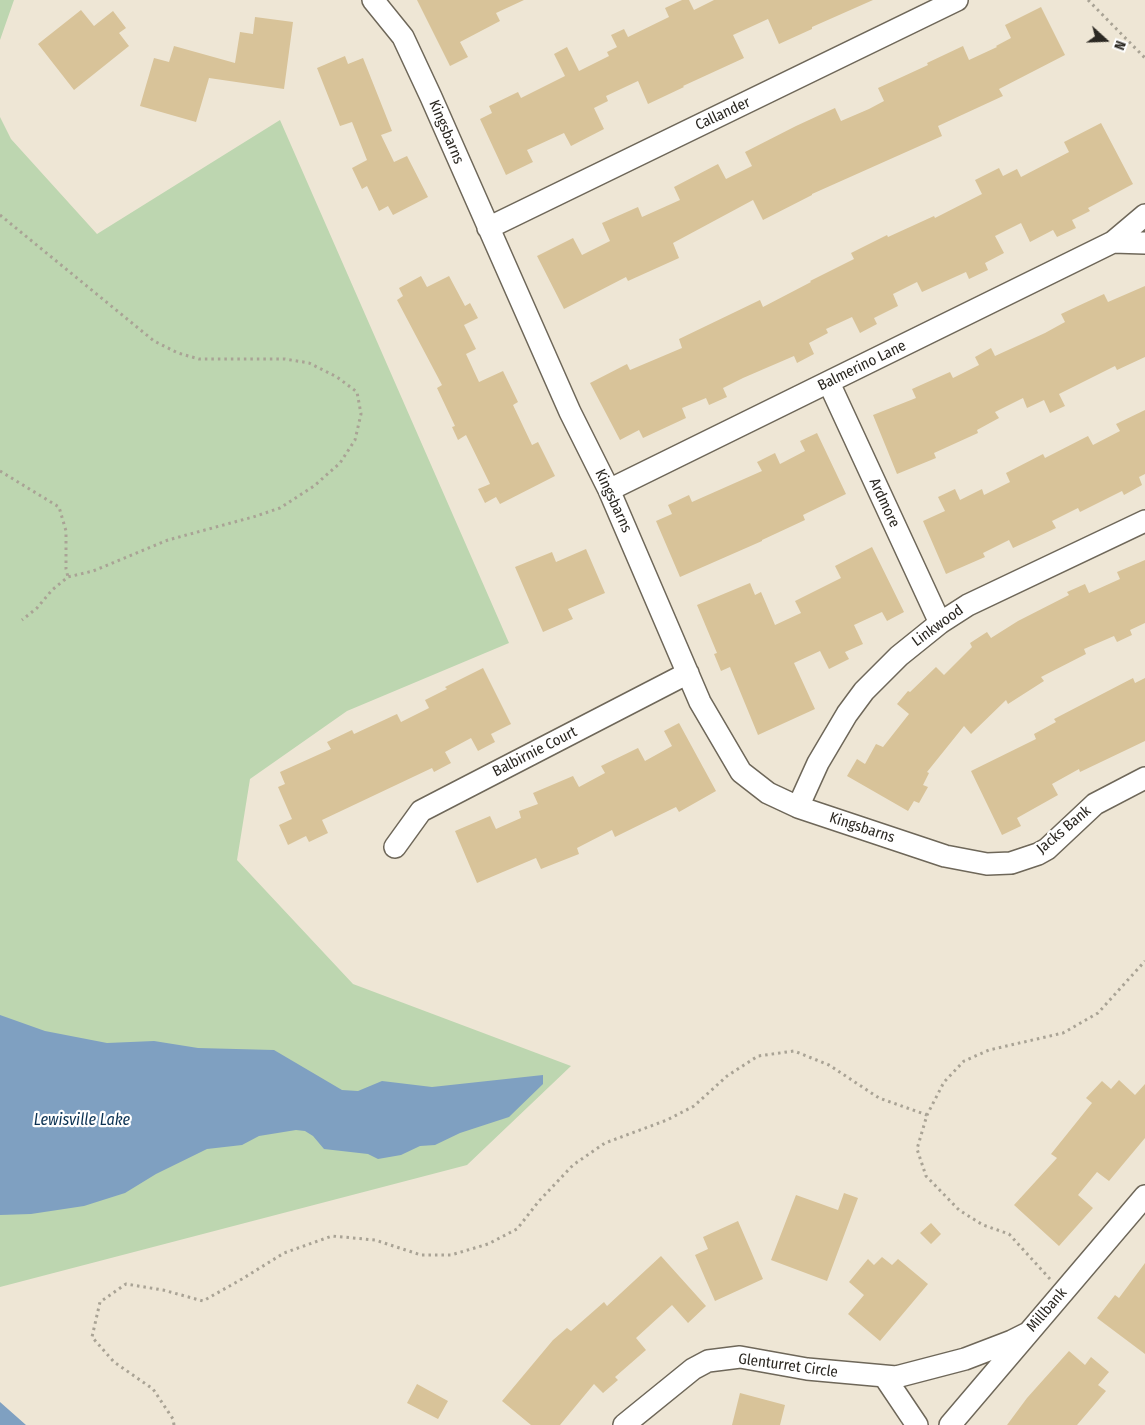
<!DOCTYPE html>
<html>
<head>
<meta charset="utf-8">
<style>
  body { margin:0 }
  #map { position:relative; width:1145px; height:1425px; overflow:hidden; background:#eee6d5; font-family:"Fira Sans Condensed",sans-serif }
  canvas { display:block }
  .north { position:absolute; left:1080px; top:15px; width:50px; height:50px; -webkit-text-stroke:4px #fff; paint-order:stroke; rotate:110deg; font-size:14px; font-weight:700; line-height:20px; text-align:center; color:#2b2822 }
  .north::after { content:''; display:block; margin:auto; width:18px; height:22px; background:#2b2822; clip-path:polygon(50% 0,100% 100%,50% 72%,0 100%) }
</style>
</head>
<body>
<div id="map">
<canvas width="1145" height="1425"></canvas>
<div class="north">N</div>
</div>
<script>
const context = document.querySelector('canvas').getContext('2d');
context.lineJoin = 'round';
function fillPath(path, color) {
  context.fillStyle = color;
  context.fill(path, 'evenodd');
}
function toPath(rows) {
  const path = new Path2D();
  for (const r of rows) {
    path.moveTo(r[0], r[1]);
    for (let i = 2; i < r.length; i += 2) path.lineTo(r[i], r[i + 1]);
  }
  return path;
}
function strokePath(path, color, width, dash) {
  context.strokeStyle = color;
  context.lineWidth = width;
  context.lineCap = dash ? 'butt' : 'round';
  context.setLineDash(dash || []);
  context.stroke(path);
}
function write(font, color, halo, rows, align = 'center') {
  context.font = font + ' "Fira Sans Condensed",sans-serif';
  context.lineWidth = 4.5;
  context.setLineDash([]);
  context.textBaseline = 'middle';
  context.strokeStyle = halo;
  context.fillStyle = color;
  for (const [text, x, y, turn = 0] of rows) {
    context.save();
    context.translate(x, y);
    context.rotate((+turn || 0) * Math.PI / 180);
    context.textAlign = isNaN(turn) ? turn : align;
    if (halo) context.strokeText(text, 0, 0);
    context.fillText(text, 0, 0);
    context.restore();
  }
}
fillPath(toPath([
  [0,0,14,0,0,40],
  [0,117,11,139,97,234,280,120,509,643,347,711,250,779,237,860,353,984,571,1066,467,1165,0,1287]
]), '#bdd6b0');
fillPath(toPath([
  [0,1015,45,1031,107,1043,154,1041,198,1048,274,1050,342,1090,358,1091,382,1081,432,1087,543,1075,543,1084,509,1117,460,1133,435,1145,420,1146,401,1155,378,1159,368,1154,324,1149,313,1136,305,1131,296,1130,259,1136,242,1145,207,1149,156,1174,125,1193,84,1206,31,1214,0,1215],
  [0,1402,26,1425,0,1425]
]), '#7fa0c1');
fillPath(toPath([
  [417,0,524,0,496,13,500,21,460,42,468,57,450,66],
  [682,0,689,0,694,10,714,0,873,0,812,27,812,29,779,44,768,19,733,35,744,58,683,86,684,87,648,104,638,81,606,96,608,101,594,108,604,129,571,146,564,133,527,150,533,162,506,175,480,119,492,113,489,106,518,92,521,98,565,76,554,54,567,47,579,71,609,56,607,52,617,47,611,35,624,29,628,37,669,17,665,8],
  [1041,7,1065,55,999,89,1003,96,938,126,942,136,812,194,812,195,763,220,753,200,673,243,679,258,628,281,626,277,564,309,537,256,573,238,582,255,610,241,602,223,638,207,642,217,680,200,674,187,718,164,726,179,752,166,745,152,796,126,835,108,841,121,869,109,884,101,878,88,928,65,927,63,963,46,969,60,997,47,996,46,1011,38,1005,25],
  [81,10,94,26,113,11,126,28,119,33,129,46,74,90,38,44],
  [255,17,293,22,284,89,209,78,196,122,140,106,154,58,169,62,174,46,235,63,240,32,253,34],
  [345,56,348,64,363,58,392,131,381,135,394,162,407,156,428,197,393,215,388,206,379,211,367,186,362,189,352,168,367,160,352,122,340,126,317,68],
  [1101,123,1133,184,1088,208,1090,211,1072,220,1076,228,1057,237,1053,230,1030,242,1021,223,995,236,1004,253,985,263,988,270,969,279,966,272,922,292,917,282,893,294,898,306,874,318,877,324,860,333,852,317,826,329,828,333,809,343,814,354,797,363,794,356,743,378,723,388,727,397,709,405,706,398,682,408,686,418,643,438,639,430,620,440,590,383,627,364,630,370,682,348,679,339,760,300,763,307,811,282,810,281,854,259,851,253,887,235,888,237,934,216,935,218,982,194,975,180,999,168,1003,176,1017,169,1021,177,1069,152,1064,142],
  [421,276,427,287,449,276,465,306,470,303,478,318,464,325,476,349,466,354,479,382,503,371,518,402,513,405,532,445,538,442,555,476,500,504,496,497,485,503,478,489,490,484,466,435,458,440,452,427,455,426,437,388,442,385,397,300,403,296,399,288],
  [1145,286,1145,357,1117,370,1115,366,1059,394,1065,406,1050,413,1044,400,1027,408,1023,398,995,412,999,418,977,430,978,433,934,453,936,458,897,474,873,415,916,398,912,389,950,372,953,378,979,365,975,357,991,348,995,356,1045,333,1065,322,1061,314,1078,306,1104,294,1108,302],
  [1145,410,1145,474,1139,477,1142,485,1124,495,1122,491,1080,512,1078,508,1052,521,1056,528,1037,537,1013,548,1009,540,983,553,985,557,946,574,923,521,945,511,938,497,955,489,960,500,982,489,984,495,1010,482,1006,473,1043,454,1045,458,1088,436,1093,445,1120,431,1116,424],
  [817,433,846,494,803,515,805,520,762,540,762,541,680,577,656,521,672,514,668,505,689,495,692,502,762,471,757,462,775,453,780,464,805,451,800,441],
  [872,547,904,612,887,621,882,612,854,625,863,644,845,652,849,659,829,669,820,651,794,663,815,709,758,735,730,667,721,671,714,654,717,653,697,605,750,583,755,595,761,592,775,625,801,613,795,601,841,578,835,566],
  [586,549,605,593,568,609,573,619,543,632,515,567,552,552,556,562],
  [1145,560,1145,623,1130,630,1132,635,1117,642,1114,636,1084,649,1086,654,1041,677,1044,681,1008,704,1006,700,971,734,964,726,927,772,929,773,923,785,928,787,919,803,914,801,908,811,847,776,857,759,865,764,876,744,883,747,909,714,897,704,908,691,910,692,936,667,944,675,972,647,970,643,987,632,991,638,1018,621,1069,595,1067,592,1085,584,1089,593,1120,579,1117,572],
  [483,668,511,724,491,734,495,742,478,751,471,738,445,752,451,763,434,772,432,768,322,820,328,833,309,842,306,836,288,845,279,825,292,819,278,787,285,784,280,772,331,749,327,742,352,730,354,734,397,714,401,722,429,708,425,700,447,689,445,687],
  [1133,678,1135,683,1145,678,1145,741,1080,772,1079,769,1052,784,1058,795,1017,818,1021,826,1002,835,971,771,1036,739,1034,734,1056,722,1054,719],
  [679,723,716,791,679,812,676,807,615,837,612,830,577,848,579,854,541,869,536,858,477,883,455,831,490,816,496,829,521,818,519,811,538,804,533,793,573,776,579,787,605,773,601,766,638,748,645,761,672,746,664,731],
  [1119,1080,1135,1095,1145,1084,1145,1138,1109,1181,1097,1172,1078,1195,1093,1208,1059,1246,1014,1205,1057,1158,1051,1154,1092,1103,1086,1098,1102,1081,1111,1089],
  [844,1193,858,1198,827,1281,771,1260,796,1195,838,1210],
  [738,1221,763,1279,715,1301,695,1255,708,1249,703,1237],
  [931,1223,941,1234,931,1244,920,1233],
  [661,1256,706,1306,688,1323,672,1305,636,1338,646,1350,615,1377,618,1380,603,1393,594,1384,560,1425,531,1425,502,1401,553,1340,567,1328,571,1331,604,1302,607,1306],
  [882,1257,892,1265,898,1259,928,1284,880,1341,848,1314,864,1295,849,1282,868,1259,874,1265],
  [1145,1263,1145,1354,1097,1318,1115,1295,1119,1298],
  [1069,1351,1085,1365,1091,1357,1109,1372,1098,1385,1106,1391,1077,1425,1007,1425,1027,1398],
  [417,1384,448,1401,438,1419,407,1403],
  [740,1393,785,1405,780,1425,732,1425]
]), '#d8c399');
const minor = toPath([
  [373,0,403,37,431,97,570,412,609,490,700,702,741,772,768,793,798,807,945,856,987,864,1011,863,1038,854,1047,849,1095,804,1145,778],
  [488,228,957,0],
  [1113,242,1145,243],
  [829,383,940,623],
  [609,490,1113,242,1145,215],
  [798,807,818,763,847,714,864,691,899,656,940,623,968,605,1145,521],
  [395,847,421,811,688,673],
  [884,1376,917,1425],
  [624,1425,693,1369,708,1361,740,1357,807,1369,896,1377,965,1359,1012,1341,1028,1333],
  [950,1425,1145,1196]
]);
strokePath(minor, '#6e6759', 24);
strokePath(toPath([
  [1088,0,1145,58],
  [0,215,154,341,178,353,199,359,285,359,309,363,337,377,357,392,361,414,355,440,340,463,314,486,280,508,253,517,168,540,93,571,68,577,52,590,37,608,22,620],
  [0,471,59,507,66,531,66,569,68,577],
  [1050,1279,1009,1234,983,1225,959,1210,926,1176,917,1149,927,1115,944,1082,964,1061,989,1050,1063,1033,1098,1013,1145,961],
  [174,1425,173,1419,153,1389,114,1362,92,1337,100,1302,126,1284,163,1290,203,1301,242,1279,284,1253,332,1236,375,1240,421,1255,451,1255,488,1244,517,1229,539,1201,573,1165,605,1143,667,1120,694,1106,727,1076,758,1056,794,1051,829,1065,879,1098,927,1115]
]), '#a9a395', 3, [2.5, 4]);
strokePath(minor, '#fff', 21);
write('15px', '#2b2822', '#fff', [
  ["Callander",723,114,-25],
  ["Kingsbarns",446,132,67],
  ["Balmerino Lane",862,366,-26],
  ["Kingsbarns",613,501,65],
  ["Ardmore",884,503,65],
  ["Linkwood",938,626,-36],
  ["Balbirnie Court",535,752,-27],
  ["Kingsbarns",862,828,18],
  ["Jacks Bank",1064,830,-40],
  ["Millbank",1047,1310,-49],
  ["Glenturret Circle",788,1366,8]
]);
write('italic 16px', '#0b3253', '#fff', [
  ["Lewisville Lake",82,1121]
]);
</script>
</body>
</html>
